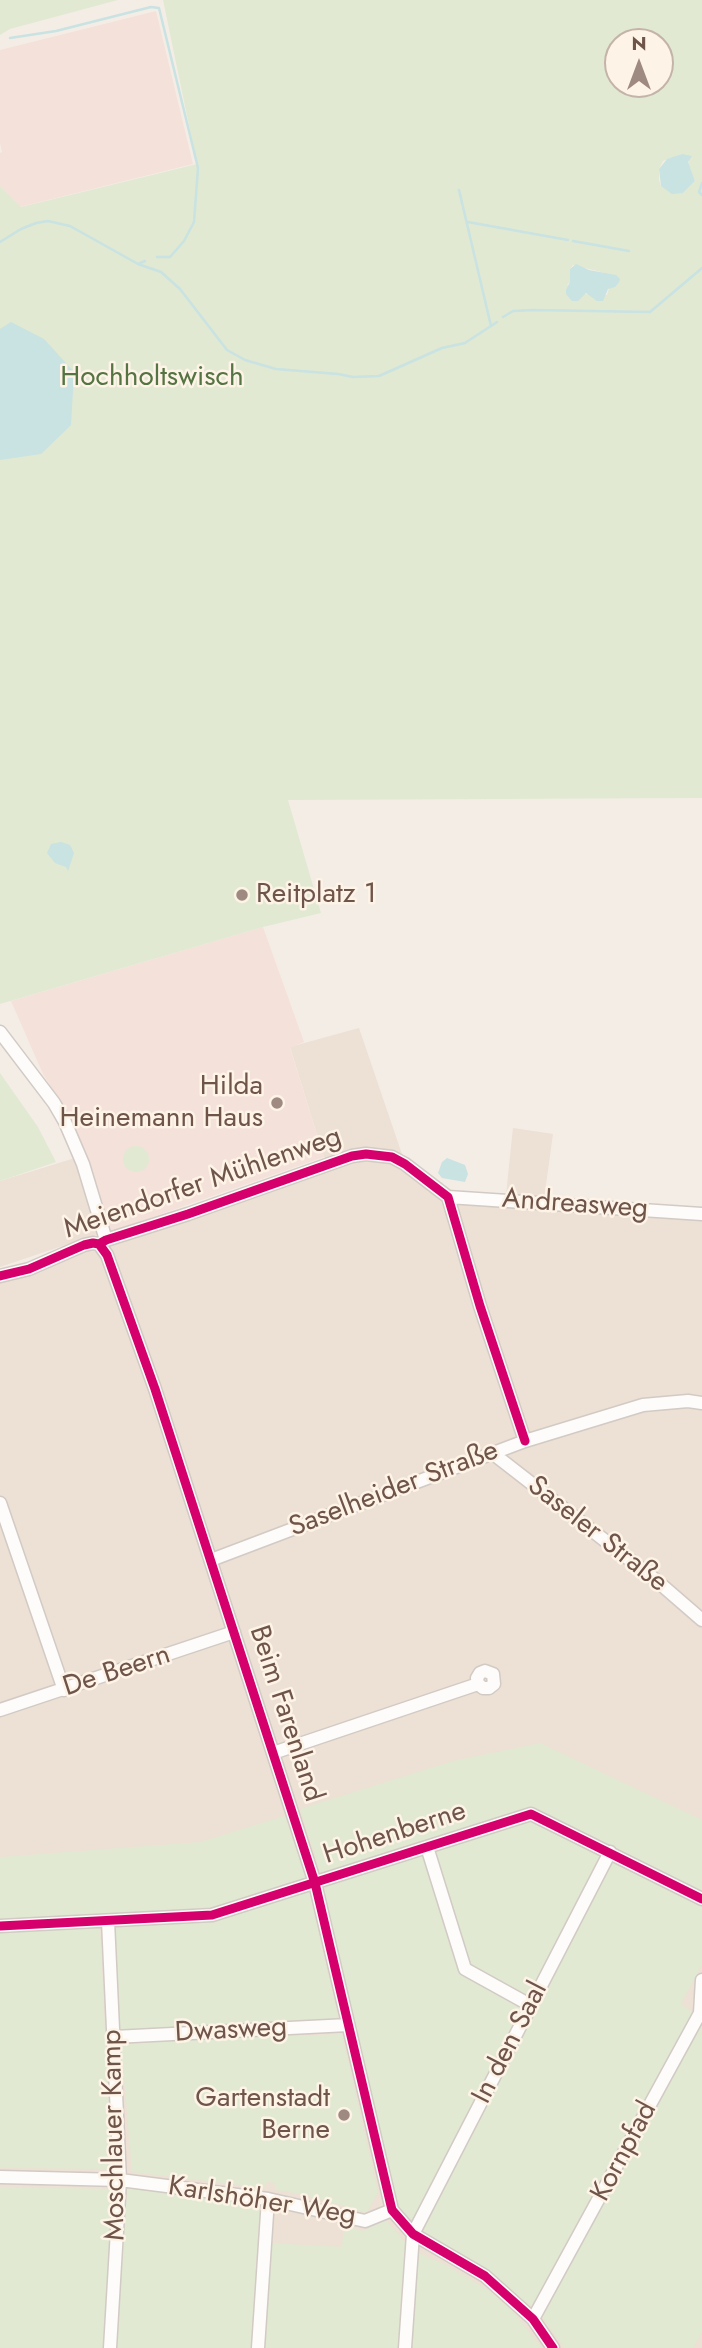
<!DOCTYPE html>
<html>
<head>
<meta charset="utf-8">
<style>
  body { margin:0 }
  #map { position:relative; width:702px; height:2348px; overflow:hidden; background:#f4ede6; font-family:Jost,sans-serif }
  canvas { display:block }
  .north { position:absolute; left:604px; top:28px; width:70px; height:70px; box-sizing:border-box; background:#fdf3e6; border:2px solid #c4b3a8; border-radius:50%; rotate:0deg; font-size:19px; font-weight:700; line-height:28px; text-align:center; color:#6f544a }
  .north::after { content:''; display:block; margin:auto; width:24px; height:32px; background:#9e8a81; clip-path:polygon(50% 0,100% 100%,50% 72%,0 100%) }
</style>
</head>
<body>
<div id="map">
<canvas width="702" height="2348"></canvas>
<div class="north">N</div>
</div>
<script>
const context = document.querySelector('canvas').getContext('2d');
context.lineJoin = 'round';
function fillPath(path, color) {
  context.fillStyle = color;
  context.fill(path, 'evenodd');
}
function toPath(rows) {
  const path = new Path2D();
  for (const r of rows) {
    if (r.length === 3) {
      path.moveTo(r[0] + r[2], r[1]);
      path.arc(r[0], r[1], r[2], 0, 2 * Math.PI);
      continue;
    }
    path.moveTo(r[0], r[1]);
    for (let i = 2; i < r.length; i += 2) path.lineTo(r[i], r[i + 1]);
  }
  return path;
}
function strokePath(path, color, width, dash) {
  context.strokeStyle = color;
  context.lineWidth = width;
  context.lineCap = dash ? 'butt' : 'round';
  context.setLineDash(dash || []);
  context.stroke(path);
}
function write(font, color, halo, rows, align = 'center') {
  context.font = font + ' Jost,sans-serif';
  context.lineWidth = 5;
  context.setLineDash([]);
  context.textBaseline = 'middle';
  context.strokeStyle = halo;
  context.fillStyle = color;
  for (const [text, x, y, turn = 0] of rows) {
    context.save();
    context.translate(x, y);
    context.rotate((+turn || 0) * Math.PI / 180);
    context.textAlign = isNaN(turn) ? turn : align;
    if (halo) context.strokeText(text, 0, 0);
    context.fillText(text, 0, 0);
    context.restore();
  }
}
fillPath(toPath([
  [359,1028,405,1163,448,1190,506,1195,513,1128,553,1134,544,1199,702,1211,702,2348,0,2348,0,1277,333,1165,324,1157,290,1047],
  [75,1158,101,1233,0,1267,0,1181]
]), '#ede0d4');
fillPath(toPath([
  [156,11,193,164,20,207,0,186,0,153,2,152,0,143,0,50],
  [263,927,304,1042,290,1048,324,1157,110,1232,60,1102,43,1074,11,1001]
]), '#f4e1da');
fillPath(toPath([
  [0,0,118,0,10,29,0,35],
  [163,0,702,0,702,798,288,800,321,913,263,927,0,1004,0,186,21,207,197,164],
  [618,42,660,42,660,84,618,84],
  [682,154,689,160,688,164,695,181,683,193,661,186,659,180,659,169,663,161],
  [573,265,613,275,607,295,584,294,567,285,570,282,570,269],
  [0,1073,38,1127,56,1162,0,1181],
  [136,1159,13],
  [540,1743,702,1820,702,1894,532,1809,321,1874,300,1809,453,1761],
  [285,1816,306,1876,301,1881,208,1910,0,1920,0,1857,200,1842],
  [534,1820,601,1853,529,1997,525,1997,465,1962,433,1853,436,1849],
  [420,1855,424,1856,458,1969,463,1976,522,2007,413,2221,398,2207,393,2193,324,1890,331,1883],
  [611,1858,702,1904,702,1965,681,2004,693,2012,532,2307,484,2267,431,2239,422,2231],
  [306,1891,309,1892,338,2016,336,2019,122,2031,120,2026,115,1925,213,1920],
  [100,1927,112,2169,0,2168,0,1930],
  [702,2020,702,2332,693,2348,564,2348,541,2315],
  [342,2034,378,2192,367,2213,302,2194,275,2190,275,2183,267,2182,264,2188,132,2172,121,2043],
  [0,2187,115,2189,104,2348,0,2348],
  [131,2188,260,2204,251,2348,115,2348,127,2190],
  [383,2221,388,2222,406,2243,409,2250,401,2348,263,2348,271,2243,342,2247,344,2225,363,2231],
  [419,2253,448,2266,491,2292,515,2314,542,2348,411,2348]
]), '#e1e9d2');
fillPath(toPath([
  [682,154,692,156,688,162,695,181,683,193,672,194,661,186,659,169,667,159],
  [576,264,589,270,616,275,620,279,619,282,615,287,608,289,603,301,597,301,586,293,578,301,572,301,566,294,566,290,570,282,570,269],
  [11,322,44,339,74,372,71,425,41,454,0,460,0,329],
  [61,842,70,845,74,853,68,871,66,867,55,863,47,853,51,844],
  [447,1158,465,1165,468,1174,465,1182,442,1178,438,1173,442,1162]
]), '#c9e2e2');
strokePath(toPath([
  [10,38,56,31,151,7,159,8,198,168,194,222,184,241,170,257,157,257],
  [702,183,699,192,702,195],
  [459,190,491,326],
  [468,222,568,240],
  [573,241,629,251],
  [0,242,21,229,36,223,48,221,70,226,138,264,161,272,180,289,227,350,245,360,276,369,338,374,353,377,379,376,442,348,465,343,497,322],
  [138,264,145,261],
  [503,317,513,311,533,310,650,312,702,268]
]), '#c9e2e2', 2.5);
const minor = toPath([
  [0,1032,54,1103,65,1122,83,1164,106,1240],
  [448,1197,702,1214],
  [99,1244,107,1255,155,1389,315,1883,392,2210,413,2234,485,2276,533,2319,553,2348],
  [0,1276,29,1269,84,1245,93,1243,99,1244,106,1240,188,1214,352,1156,366,1154,392,1157,405,1164,448,1197,480,1306,525,1441],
  [491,1452,657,1581,702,1620],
  [0,1503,64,1690],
  [211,1560,525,1441,643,1405,688,1401,702,1403],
  [0,1710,234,1632],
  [273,1753,478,1684,483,1688,489,1688,494,1684,493,1674,485,1671,480,1673,477,1678,478,1684],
  [427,1847,465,1969,530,2005],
  [108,1921,120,2180,110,2348],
  [0,1926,212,1915,531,1814,702,1899],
  [114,2037,348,2025],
  [0,2177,120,2180,268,2199,365,2221,392,2210],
  [533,2319,700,2013,702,1980],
  [258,2348,268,2199],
  [405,2348,413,2234,610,1852]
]);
strokePath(minor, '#d2cac4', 15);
strokePath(minor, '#fdfcfb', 12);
strokePath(toPath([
  [99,1244,107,1255,155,1389,315,1883,392,2210,413,2234,485,2276,533,2319,553,2348],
  [0,1276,29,1269,84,1245,93,1243,99,1244,106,1240,188,1214,352,1156,366,1154,392,1157,405,1164,448,1197,480,1306,525,1441],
  [0,1926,212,1915,531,1814,702,1899]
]), '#d6006c', 9);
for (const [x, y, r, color] of [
  [242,895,7,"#9e8a81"],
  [277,1103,7,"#9e8a81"],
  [344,2115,7,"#9e8a81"]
]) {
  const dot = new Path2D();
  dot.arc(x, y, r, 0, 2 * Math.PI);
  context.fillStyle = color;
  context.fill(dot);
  strokePath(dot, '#fdf3e6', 2.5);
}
write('28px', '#547443', '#fdf3e6', [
  ["Hochholtswisch",152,378]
]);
write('28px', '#6f544a', '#fdf3e6', [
  ["Reitplatz 1",256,895,"left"],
  ["Hilda",263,1087],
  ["Heinemann Haus",263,1119],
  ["Gartenstadt",330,2099],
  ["Berne",330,2131]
], 'right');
write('28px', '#6f544a', '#fdf3e6', [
  ["Meiendorfer Mühlenweg",203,1184,-19],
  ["Andreasweg",575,1205,4],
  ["Saselheider Straße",394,1490,-21],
  ["Saseler Straße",597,1535,38],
  ["De Beern",117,1672,-18],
  ["Beim Farenland",285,1714,72],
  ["Hohenberne",395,1834,-18],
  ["Dwasweg",231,2031,-3],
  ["In den Saal",511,2043,-63],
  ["Moschlauer Kamp",115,2135,-91],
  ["Kornpfad",625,2152,-62],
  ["Karlshöher Weg",262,2202,9]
]);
</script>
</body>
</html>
